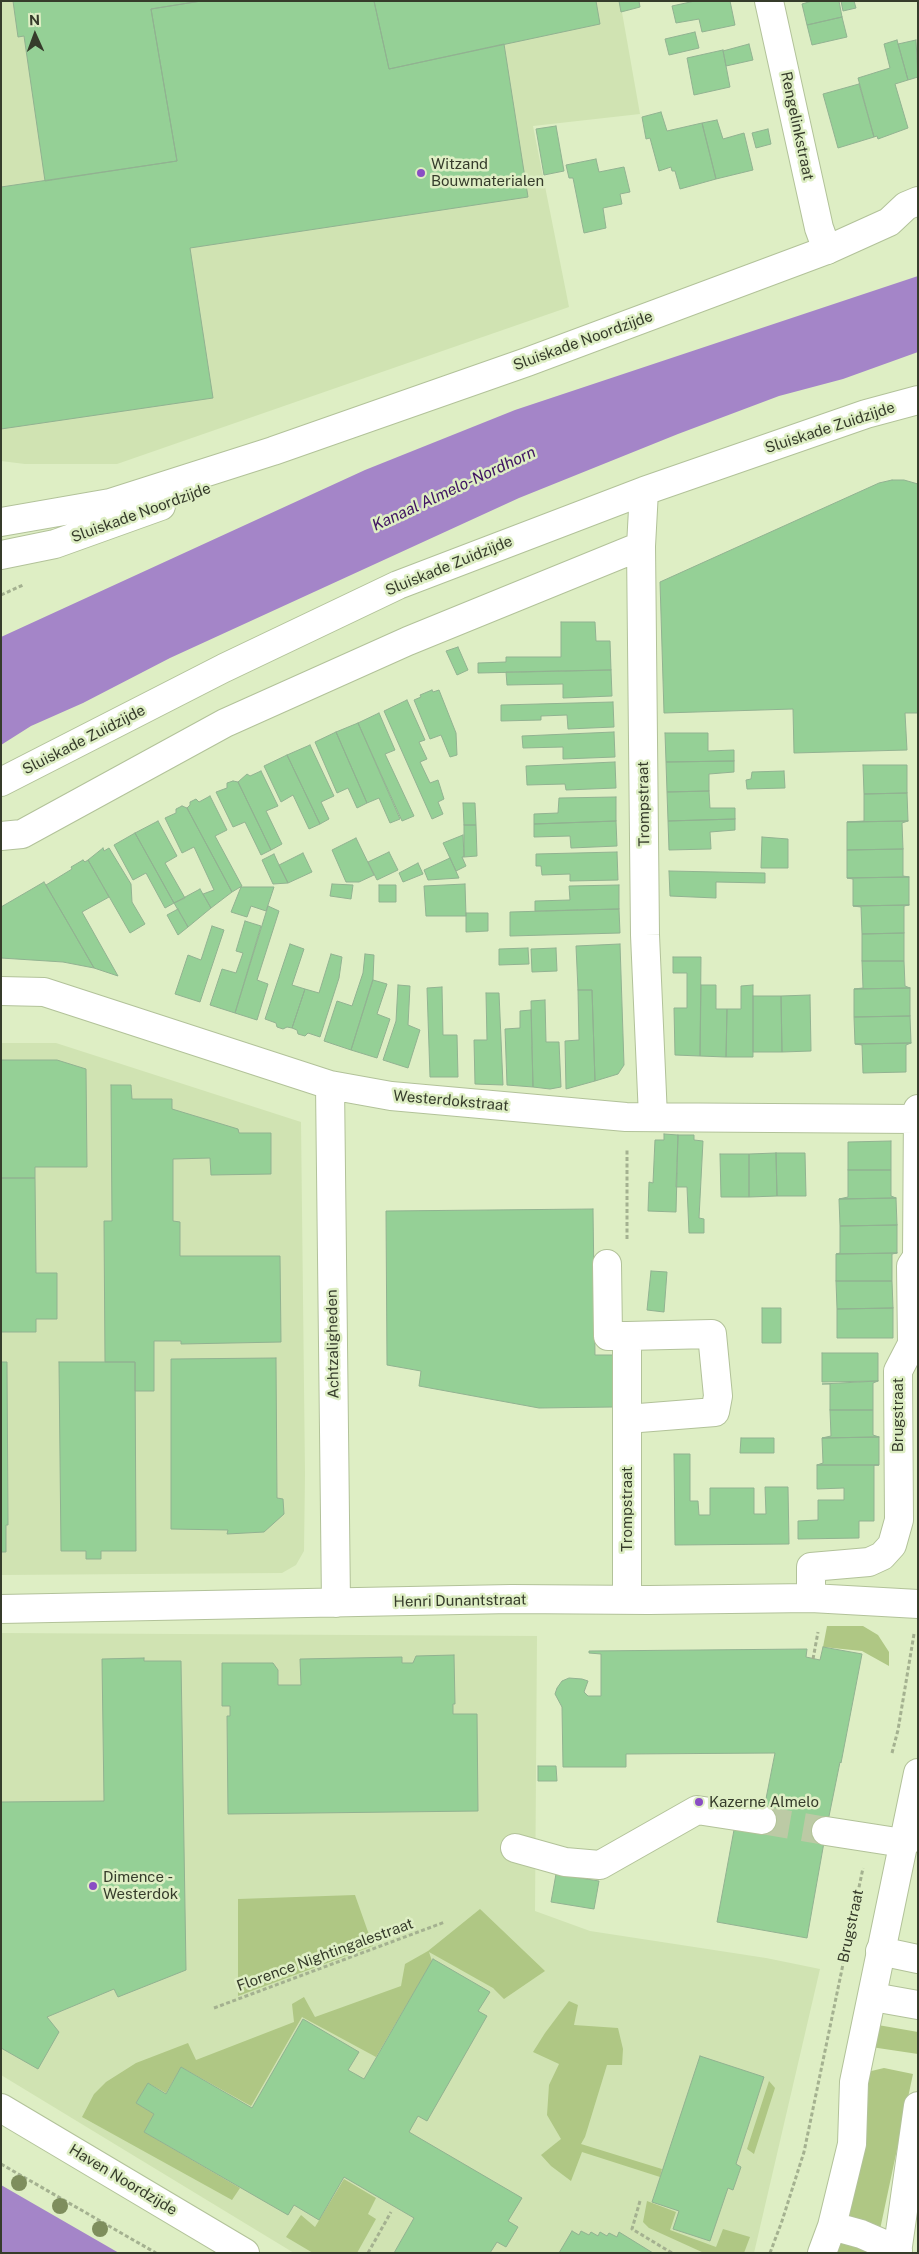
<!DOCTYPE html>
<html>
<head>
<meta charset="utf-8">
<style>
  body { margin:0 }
  #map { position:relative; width:919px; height:2254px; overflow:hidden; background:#deeec4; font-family:"Public Sans",sans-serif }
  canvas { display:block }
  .frame { position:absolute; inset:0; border:2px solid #363c2b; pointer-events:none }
  .north { position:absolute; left:10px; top:10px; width:50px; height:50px; -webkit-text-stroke:4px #deeec4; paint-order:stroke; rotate:358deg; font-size:14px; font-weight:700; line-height:20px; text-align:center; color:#363c2b }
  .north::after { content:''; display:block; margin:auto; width:18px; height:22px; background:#363c2b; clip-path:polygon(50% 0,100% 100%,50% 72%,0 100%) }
</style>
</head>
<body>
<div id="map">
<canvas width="919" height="2254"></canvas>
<div class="frame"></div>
<div class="north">N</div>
</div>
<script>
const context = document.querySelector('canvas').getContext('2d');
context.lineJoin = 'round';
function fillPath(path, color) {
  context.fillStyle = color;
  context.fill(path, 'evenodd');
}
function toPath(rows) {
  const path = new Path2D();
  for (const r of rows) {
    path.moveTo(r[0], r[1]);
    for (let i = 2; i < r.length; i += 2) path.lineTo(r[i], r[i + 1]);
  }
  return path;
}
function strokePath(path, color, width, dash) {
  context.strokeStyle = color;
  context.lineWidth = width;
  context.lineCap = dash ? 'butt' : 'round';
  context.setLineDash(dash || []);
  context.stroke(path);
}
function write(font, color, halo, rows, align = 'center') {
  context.font = font + ' "Public Sans",sans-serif';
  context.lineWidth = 5;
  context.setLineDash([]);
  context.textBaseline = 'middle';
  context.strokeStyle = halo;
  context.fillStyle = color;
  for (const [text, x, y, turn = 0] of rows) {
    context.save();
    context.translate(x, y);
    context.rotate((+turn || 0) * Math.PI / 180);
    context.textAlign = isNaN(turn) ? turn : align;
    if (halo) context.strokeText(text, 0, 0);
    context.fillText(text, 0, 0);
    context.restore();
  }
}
fillPath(toPath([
  [1,1,620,1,640,114,533,126,569,307,117,464,25,464,1,461],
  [1,1043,56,1043,301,1122,305,1474,304,1551,296,1565,282,1573,1,1575],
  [1,1633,537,1636,535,1911,590,1931,766,1958,820,1969,754,2253,294,2253,1,2075]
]), '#d0e3b2');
fillPath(toPath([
  [827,1626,863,1626,878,1635,889,1652,889,1666,862,1651,823,1647],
  [355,1895,373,1946,238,1996,238,1899],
  [480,1909,545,1971,504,1999,493,1988,429,1952,432,1961,376,2057,302,2017,251,2106,181,2067,166,2093,148,2083,136,2103,154,2114,144,2132,240,2188,232,2200,82,2117,94,2094,106,2082,136,2063,188,2043,196,2060,294,2022,292,2004,304,1997,315,2017,401,1986,405,1964,428,1951],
  [569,2001,578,2005,574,2025,618,2028,623,2049,622,2065,607,2065,585,2137,581,2144,662,2169,660,2177,582,2152,571,2181,551,2166,541,2155,561,2139,547,2115,549,2085,559,2064,533,2052,545,2033],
  [878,2025,918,2032,918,2054,871,2047],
  [884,2068,913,2074,875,2253,831,2253,863,2073],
  [769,2081,775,2088,754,2154,747,2149],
  [344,2179,376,2198,368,2214,376,2219,357,2253,313,2253,286,2237,301,2215,315,2227],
  [647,2201,676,2212,670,2230,716,2247,723,2229,750,2237,744,2253,704,2253,649,2228,643,2222]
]), '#afc784');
fillPath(toPath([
  [918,276,918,352,843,379,779,396,678,434,519,498,170,658,83,703,31,726,1,745,1,637,365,470,515,410],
  [1,2185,119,2253,1,2253]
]), '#a485c8');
const building = toPath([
  [13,1,201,1,151,9,177,161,45,181,24,36,18,37,13,1],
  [201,1,374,1,389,69,504,44,528,197,190,248,213,398,1,429,1,187,177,161,151,9,201,1],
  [374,1,596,1,600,24,389,69,374,1],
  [619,1,639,1,640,7,621,12,619,1],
  [695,1,730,1,735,25,702,32,699,19,676,23,672,6,695,1],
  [812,1,839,1,842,17,807,25,802,4,812,1],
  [841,1,854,1,856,8,843,11,841,1],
  [842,17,847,37,812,45,807,25,842,17],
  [695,32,699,48,669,55,665,39,695,32],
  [897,40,908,80,895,84,908,128,878,139,877,136,874,137,858,78,890,68,884,44,897,40],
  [916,40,918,77,908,80,898,44,916,40],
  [749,44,753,60,726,66,723,51,749,44],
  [723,50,730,87,694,95,687,58,723,50],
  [859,84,874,137,838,148,823,94,859,84],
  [661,112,667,131,702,123,716,179,680,189,675,171,672,171,671,167,659,171,650,138,646,139,642,117,661,112],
  [717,120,723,139,744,133,753,170,716,179,702,123,717,120],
  [556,126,564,171,544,175,536,129,556,126],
  [768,129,771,144,756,148,752,133,768,129],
  [596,159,599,172,624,167,630,192,620,194,622,204,603,208,606,228,584,233,573,178,569,178,566,165,596,159],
  [892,480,904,480,918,484,918,713,905,713,907,750,794,753,793,709,664,713,660,582,879,483,892,480],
  [561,622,595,622,596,641,610,641,611,670,478,673,478,663,506,662,506,657,561,657,561,622],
  [458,647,468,670,457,675,446,651,458,647],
  [611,670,612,696,563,698,563,684,507,685,506,672,611,670],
  [432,690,433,692,439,690,456,733,457,755,450,757,441,735,430,739,414,700,421,697,420,695,432,690],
  [407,700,425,740,419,742,427,759,420,762,430,783,438,780,444,799,438,802,443,814,432,819,384,711,407,700],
  [613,702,614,727,568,729,567,715,541,716,541,720,501,721,501,705,613,702],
  [379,713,395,750,385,754,414,816,402,821,358,723,379,713],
  [358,723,400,819,390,823,379,798,367,803,336,732,358,723],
  [336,732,367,803,357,808,348,788,337,793,315,742,336,732],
  [614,732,615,757,563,759,563,747,523,748,522,736,614,732],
  [665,733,708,733,708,751,734,750,734,761,666,762,665,733],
  [310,745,334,796,321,802,329,819,320,824,287,755,310,745],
  [287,755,320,824,309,829,293,795,281,802,264,766,287,755],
  [734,761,734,772,709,774,709,791,667,792,666,762,734,761],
  [615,762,616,788,566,790,565,784,527,785,526,766,615,762],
  [863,765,907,765,907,793,864,794,863,765],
  [261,771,278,806,266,811,282,844,271,850,238,782,247,774,250,776,261,771],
  [784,771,785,788,747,789,746,780,751,779,752,772,784,771],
  [233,781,238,782,271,850,261,855,245,822,233,827,216,792,227,788,227,783,233,781],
  [709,791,710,808,735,808,735,819,668,821,667,792,709,791],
  [907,793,908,821,847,822,864,821,864,794,907,793],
  [210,796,227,830,215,836,242,886,232,892,187,808,190,805,190,802,196,799,199,802,210,796],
  [616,797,616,821,534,824,534,814,558,813,559,798,616,797],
  [463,803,475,803,476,825,464,825,463,803],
  [182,806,187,808,232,892,211,908,203,894,214,890,194,847,182,853,165,818,176,813,176,809,182,806],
  [735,819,735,830,710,832,711,849,669,850,668,821,735,819],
  [158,821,177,856,165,863,185,898,174,903,135,833,158,821],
  [616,821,617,846,571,848,570,836,534,837,534,824,616,821],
  [908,821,902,823,903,849,847,850,847,822,908,821],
  [464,825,476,825,477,856,464,857,464,825],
  [135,833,174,903,165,908,146,873,133,880,114,845,135,833],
  [463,835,464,857,462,857,466,866,456,871,443,843,463,835],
  [762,837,788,839,788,868,761,868,762,837],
  [356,838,374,875,359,882,346,882,332,850,356,838],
  [103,848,104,851,109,848,131,884,132,902,145,924,130,933,88,860,103,848],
  [903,849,903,876,909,877,847,878,847,850,903,849],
  [389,852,398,870,377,880,368,862,389,852],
  [617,852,618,880,570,881,570,874,542,875,541,866,536,866,536,854,617,852],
  [303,853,312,872,288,883,279,865,303,853],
  [274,854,279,865,288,883,273,884,262,860,274,854],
  [450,858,459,878,428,880,424,870,450,858],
  [83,860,85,862,88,860,109,897,82,912,118,976,94,968,46,885,72,869,71,867,83,860],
  [418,863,423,874,403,882,399,873,418,863],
  [669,871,765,873,765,883,716,882,716,898,670,896,669,871],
  [909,877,909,905,853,906,853,879,847,878,909,877],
  [44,882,71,928,94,968,63,962,1,958,1,907,44,882],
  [332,884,353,885,351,899,330,896,332,884],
  [465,884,466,916,426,916,424,886,465,884],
  [379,885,396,885,396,902,379,902,379,885],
  [619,885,619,909,535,911,535,901,570,900,569,886,619,885],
  [241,887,274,887,266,911,251,906,247,917,231,912,241,887],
  [200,889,211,908,188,927,174,903,200,889],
  [909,905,904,906,904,933,862,934,861,907,853,906,909,905],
  [268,906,279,911,257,980,268,984,257,1020,235,1013,268,906],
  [178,909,188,927,178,935,167,915,178,909],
  [619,909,620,933,510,936,510,912,619,909],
  [466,913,488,913,488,931,466,932,466,913],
  [245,921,261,926,235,1013,210,1005,222,969,236,973,243,953,236,951,245,921],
  [212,926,224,930,200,1002,175,994,188,955,201,960,212,926],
  [904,933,904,961,862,961,862,934,904,933],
  [290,944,304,949,292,985,305,989,292,1028,287,1027,283,1029,277,1027,276,1023,265,1019,290,944],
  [620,944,624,1065,618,1074,595,1081,592,990,578,990,576,946,620,944],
  [528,948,529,964,499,965,499,949,528,948],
  [556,948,557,971,532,972,531,949,556,948],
  [331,954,342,957,339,978,320,1037,308,1033,305,1036,298,1034,297,1030,292,1028,305,989,319,993,331,954],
  [365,954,374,955,373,979,351,1050,324,1041,337,1001,352,1006,363,973,365,954],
  [673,957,701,957,700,1056,675,1055,674,1008,687,1008,687,973,673,973,673,957],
  [862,961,904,961,905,986,910,988,854,989,863,988,862,961],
  [373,980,387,984,377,1014,390,1019,377,1058,351,1050,373,980],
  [398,985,410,986,408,1025,420,1030,408,1068,383,1060,396,1021,398,985],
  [701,985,716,985,716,1009,727,1009,726,1057,700,1056,701,985],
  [753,985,753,1057,726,1057,727,1009,741,1009,741,986,753,985],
  [442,987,443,1035,457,1035,458,1077,430,1077,427,988,442,987],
  [910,988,910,1016,854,1017,854,989,910,988],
  [578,990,592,990,595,1081,566,1089,565,1041,579,1040,578,990],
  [486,993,499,993,503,1085,475,1084,474,1040,487,1040,486,993],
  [810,995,811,1051,782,1052,781,996,810,995],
  [753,996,781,996,782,1052,753,1052,753,996],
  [545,1000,546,1042,559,1042,561,1087,550,1089,533,1087,531,1001,545,1000],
  [531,1010,533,1087,507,1085,505,1029,520,1028,520,1011,531,1010],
  [910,1016,911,1043,855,1044,854,1017,910,1016],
  [911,1043,906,1045,906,1072,863,1073,862,1045,855,1044,911,1043],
  [1,1060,57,1060,86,1069,87,1167,35,1167,35,1178,1,1178,1,1060],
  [111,1085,131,1085,132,1099,172,1099,172,1109,238,1129,239,1133,271,1133,271,1174,211,1175,210,1158,173,1159,173,1221,180,1222,180,1256,280,1256,281,1342,181,1344,181,1341,154,1341,154,1391,135,1391,135,1362,105,1362,104,1221,112,1221,111,1085],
  [664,1134,678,1135,676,1212,648,1211,649,1182,653,1183,655,1140,664,1140,664,1134],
  [678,1135,694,1135,694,1140,703,1141,699,1218,704,1219,704,1233,689,1233,687,1187,676,1187,678,1135],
  [891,1141,891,1170,848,1170,848,1142,891,1141],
  [776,1153,805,1153,806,1196,777,1196,776,1153],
  [776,1153,777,1196,749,1197,749,1154,776,1153],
  [720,1154,749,1154,749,1197,721,1197,720,1154],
  [848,1170,891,1170,891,1196,896,1198,839,1199,848,1197,848,1170],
  [1,1178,35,1178,36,1273,57,1273,57,1319,36,1319,36,1332,1,1332,1,1178],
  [896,1198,897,1225,840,1226,839,1199,896,1198],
  [593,1209,595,1355,613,1355,613,1407,539,1408,419,1386,421,1371,387,1365,386,1211,593,1209],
  [897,1225,897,1253,836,1254,840,1253,840,1226,897,1225],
  [897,1253,892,1254,892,1281,836,1281,836,1254,897,1253],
  [651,1271,667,1272,664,1312,647,1310,651,1271],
  [836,1281,892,1281,893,1308,837,1309,836,1281],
  [762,1308,781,1308,781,1343,762,1343,762,1308],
  [893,1308,893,1338,837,1338,837,1309,893,1308],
  [822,1353,878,1353,878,1381,822,1382,822,1353],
  [276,1358,277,1498,283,1499,284,1514,264,1532,227,1534,228,1530,171,1529,171,1359,276,1358],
  [1,1362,7,1362,8,1525,6,1525,6,1552,1,1552,1,1362],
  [59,1362,135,1362,136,1551,101,1551,101,1559,86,1559,86,1551,61,1551,59,1362],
  [878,1381,873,1383,873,1410,830,1410,830,1384,822,1384,878,1381],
  [830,1410,873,1410,873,1435,879,1437,822,1438,831,1436,830,1410],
  [879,1437,879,1465,817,1465,823,1463,822,1438,879,1437],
  [741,1438,774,1438,774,1453,740,1453,741,1438],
  [674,1454,690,1454,690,1501,698,1501,699,1515,710,1515,710,1488,754,1488,754,1514,766,1514,765,1487,788,1487,789,1544,675,1545,674,1454],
  [817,1465,879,1465,874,1465,874,1521,859,1521,859,1538,798,1539,798,1521,818,1520,818,1500,844,1500,844,1488,817,1489,817,1465],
  [823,1647,862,1654,841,1763,840,1762,826,1831,807,1938,717,1922,736,1819,761,1824,775,1753,626,1754,626,1767,563,1767,562,1707,555,1694,557,1688,562,1681,569,1678,582,1679,588,1681,584,1692,588,1696,601,1696,601,1654,589,1653,589,1651,807,1649,806,1657,820,1660,823,1647],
  [454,1655,455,1704,453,1704,453,1714,477,1714,478,1811,228,1814,227,1716,230,1716,230,1706,222,1706,222,1663,273,1663,278,1670,278,1685,301,1685,300,1659,402,1657,402,1663,413,1663,416,1656,454,1655],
  [144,1658,144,1661,181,1661,186,1970,118,1997,114,1989,47,2017,59,2032,38,2069,1,2048,1,1802,104,1801,102,1659,144,1658],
  [538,1766,556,1766,557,1781,538,1781,538,1766],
  [556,1874,599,1881,594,1909,551,1902,556,1874],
  [433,1959,490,1992,478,2011,487,2016,427,2121,418,2116,409,2132,522,2198,508,2221,518,2227,506,2247,497,2242,490,2253,394,2253,414,2218,344,2177,319,2220,294,2205,288,2215,144,2132,154,2114,136,2103,148,2083,166,2094,181,2067,252,2108,303,2019,359,2052,348,2070,364,2079,433,1959],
  [700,2056,764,2077,736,2164,741,2167,733,2190,728,2188,710,2241,673,2229,679,2211,652,2202,700,2056],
  [572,2231,579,2235,581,2231,589,2235,591,2232,598,2236,600,2232,607,2236,609,2233,617,2237,619,2232,653,2253,559,2253,572,2231]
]);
fillPath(building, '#95d096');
strokePath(building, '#91b291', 1);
strokePath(toPath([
  [762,1820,826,1831]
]), '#bccaa5', 28, [28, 14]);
const minor = toPath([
  [769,1,819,228,827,250],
  [644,491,641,546,645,935,653,1117],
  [1,782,224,668,398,585,644,491,866,414,918,400],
  [1,836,22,834,225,723,408,641,641,546],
  [1,991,44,992,330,1085,391,1096,626,1117,916,1119],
  [330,1085,336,1603],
  [607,1264,608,1336,627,1336],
  [627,1419,715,1412,718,1396,712,1334,627,1336,627,1600],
  [811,1598,811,1567,869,1562,882,1556,892,1545,899,1520,898,1371,912,1344,911,1266,917,1257,918,1109],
  [1,1609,511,1599,649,1600,811,1598,918,1604],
  [826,1831,903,1843,918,1835],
  [515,1848,565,1862,600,1865,697,1810,762,1820],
  [880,1951,918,1959],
  [873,1997,918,2005],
  [1,2108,245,2253]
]);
const major = toPath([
  [1,522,110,503,273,451,527,362,827,250,889,222,906,206,918,201],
  [1,555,55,544,161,506],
  [832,2226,861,2234,898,2250],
  [822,2253,832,2226,852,2144,854,2082,918,1773],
  [897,2253,918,2106]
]);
strokePath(minor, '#b2c299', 30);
strokePath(major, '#b2c299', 30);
strokePath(toPath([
  [1,595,23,585],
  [627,1239,627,1148],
  [813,1659,818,1632],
  [892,1753,898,1730,914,1634],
  [214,2008,445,1922],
  [1,2164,156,2253],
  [640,2201,632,2229,672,2253],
  [368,2253,391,2212],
  [770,2253,782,2221,804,2152,863,1868]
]), '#a4b190', 3, [4, 2.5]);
strokePath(minor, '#fff', 28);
strokePath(major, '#fff', 28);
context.fillStyle = '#7e8e5d';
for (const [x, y] of [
  [19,2183],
  [60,2206],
  [100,2229]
]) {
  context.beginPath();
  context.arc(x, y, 8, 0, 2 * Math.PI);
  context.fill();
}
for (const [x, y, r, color] of [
  [421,173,5,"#8a4ec4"],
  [699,1802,5,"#8a4ec4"],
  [93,1886,5,"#8a4ec4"]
]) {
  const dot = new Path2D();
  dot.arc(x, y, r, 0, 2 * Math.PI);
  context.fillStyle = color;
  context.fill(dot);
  strokePath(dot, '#deeec4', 2);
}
write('15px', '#363c2b', '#deeec4', [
  ["Rengelinkstraat",797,126,78],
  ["Sluiskade Noordzijde",583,341,-20],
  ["Sluiskade Zuidzijde",830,428,-18],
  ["Sluiskade Noordzijde",141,513,-20],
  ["Sluiskade Zuidzijde",449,566,-22],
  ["Sluiskade Zuidzijde",84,740,-27],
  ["Trompstraat",644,804,-91],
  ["Westerdokstraat",451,1101,5],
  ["Achtzaligheden",333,1344,-91],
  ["Brugstraat",898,1415,-90],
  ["Trompstraat",627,1509,-90],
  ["Henri Dunantstraat",460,1601,-1],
  ["Brugstraat",851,1926,-78],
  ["Florence Nightingalestraat",325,1955,-20],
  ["Haven Noordzijde",123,2180,31]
]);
write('15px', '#363c2b', '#deeec4', [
  ["Witzand",431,164],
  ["Bouwmaterialen",431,181],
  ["Kazerne Almelo",709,1802],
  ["Dimence -",103,1877],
  ["Westerdok",103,1894]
], 'left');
write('italic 16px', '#3f1362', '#deeec4', [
  ["Kanaal Almelo-Nordhorn",454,489,-25]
]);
</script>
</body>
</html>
